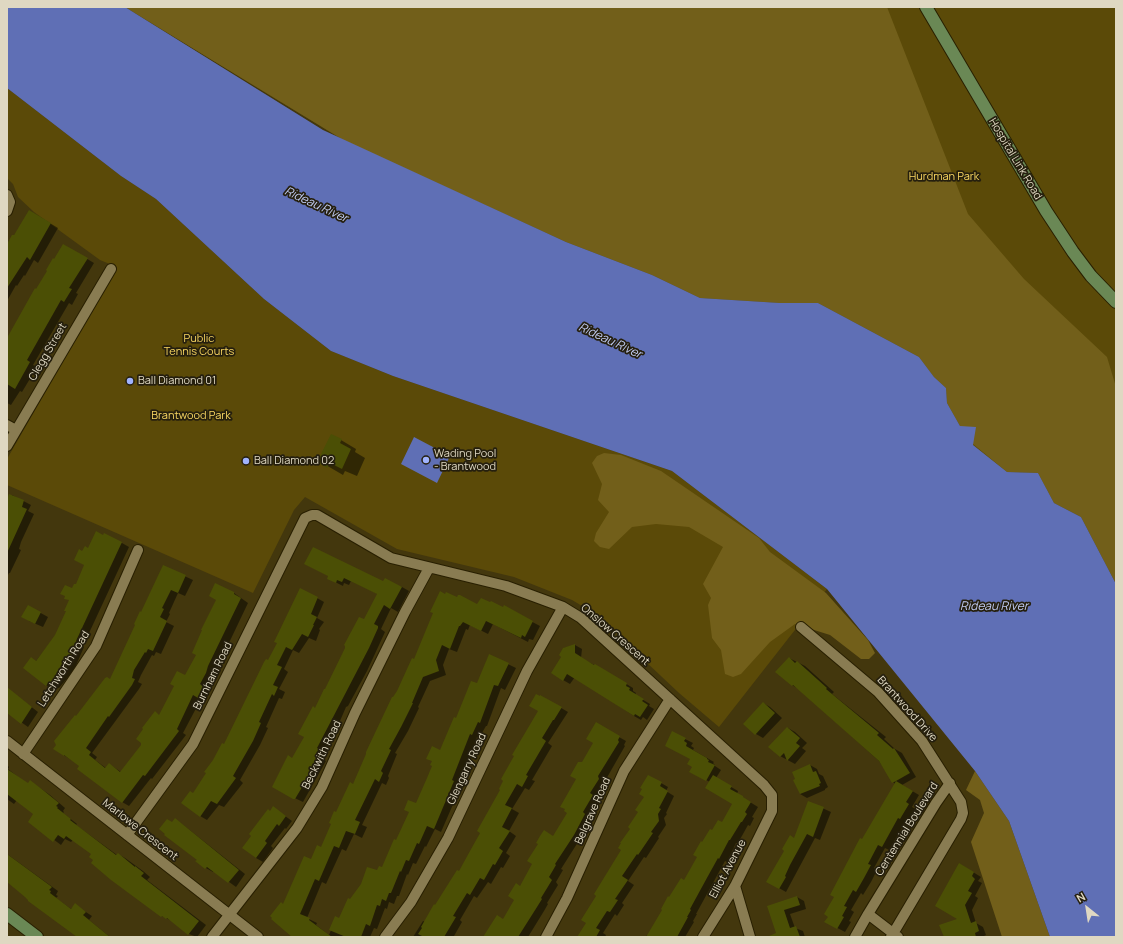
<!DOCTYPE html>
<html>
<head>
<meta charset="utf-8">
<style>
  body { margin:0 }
  #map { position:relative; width:1123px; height:944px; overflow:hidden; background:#43370d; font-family:Manrope,sans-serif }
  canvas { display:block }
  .frame { position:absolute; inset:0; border:8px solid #dfd8c2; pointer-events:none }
  .north { position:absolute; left:1067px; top:888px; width:40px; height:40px; -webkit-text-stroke:3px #251f0e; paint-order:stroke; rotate:330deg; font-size:11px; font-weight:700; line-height:16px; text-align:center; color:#dfd8c2 }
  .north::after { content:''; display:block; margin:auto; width:14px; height:18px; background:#dfd8c2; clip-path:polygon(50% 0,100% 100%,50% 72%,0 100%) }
</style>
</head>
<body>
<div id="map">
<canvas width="1123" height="944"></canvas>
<div class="frame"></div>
<div class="north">N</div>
</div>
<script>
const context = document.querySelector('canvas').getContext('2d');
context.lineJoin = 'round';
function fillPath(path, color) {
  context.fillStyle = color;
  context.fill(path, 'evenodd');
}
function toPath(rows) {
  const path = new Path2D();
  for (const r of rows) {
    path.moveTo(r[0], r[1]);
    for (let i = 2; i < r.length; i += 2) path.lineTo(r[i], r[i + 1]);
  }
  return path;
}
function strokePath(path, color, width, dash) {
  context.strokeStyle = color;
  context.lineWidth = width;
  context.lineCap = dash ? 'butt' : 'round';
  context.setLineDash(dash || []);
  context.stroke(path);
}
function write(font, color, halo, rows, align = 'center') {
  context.font = font + ' Manrope,sans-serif';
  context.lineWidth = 3.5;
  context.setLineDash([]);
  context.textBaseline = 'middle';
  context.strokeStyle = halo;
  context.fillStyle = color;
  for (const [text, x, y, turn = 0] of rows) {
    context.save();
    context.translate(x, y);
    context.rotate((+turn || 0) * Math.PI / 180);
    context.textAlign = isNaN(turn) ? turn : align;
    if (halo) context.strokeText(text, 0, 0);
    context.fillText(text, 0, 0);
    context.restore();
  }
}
fillPath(toPath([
  [125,7,1116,7,1116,584,1081,517,345,141],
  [7,88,121,176,156,199,264,299,331,351,393,376,672,471,827,589,719,727,679,693,594,613,572,600,514,577,397,549,305,497,294,510,253,593,7,485,7,459,117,267,100,260,34,212,18,197,13,184,7,178]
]), '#5b4a08');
fillPath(toPath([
  [125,7,887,7,968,214,1024,279,1107,357,1116,387,1116,584,1081,517,1054,503,1038,473,1007,472,973,444,960,426,947,403,946,388,934,377,919,357,818,303,780,303,700,298,652,275,566,242,345,141],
  [604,453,621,455,661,471,759,538,770,552,826,593,868,640,875,653,869,659,861,659,830,635,795,624,770,642,741,674,733,677,725,674,721,650,712,638,708,605,711,598,703,584,723,547,689,527,656,524,632,527,609,549,600,547,594,541,596,533,609,512,598,500,602,484,592,463,597,456],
  [975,771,1009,821,1050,937,1002,937,971,842,984,813,980,800,966,790]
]), '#725f1a');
fillPath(toPath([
  [7,7,125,7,323,130,566,242,652,275,700,298,780,303,818,303,919,357,934,377,946,388,947,403,960,426,976,427,973,445,1007,472,1038,473,1054,503,1081,517,1116,584,1116,937,1050,937,1009,821,975,771,827,589,672,471,393,376,331,351,264,299,156,199,121,176,7,88],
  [414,437,450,456,437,483,401,464]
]), '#5f6fb5');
fillPath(toPath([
  [30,211,58,228,38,263,34,260,25,276,24,275,17,286,16,285,7,301,7,246],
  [64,245,94,263,76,293,78,294,72,305,69,303,33,365,37,367,22,392,20,391,11,405,7,403,7,340],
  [341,440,356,449,355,452,365,458,357,476,345,471,343,475,319,461],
  [12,495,31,505,28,511,34,514,21,542,19,549,21,550,10,573,9,573,7,577,7,504],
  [122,543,129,547,83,646,84,647,74,670,59,688,56,687,53,690,46,685,36,661,56,635,67,611,70,600,66,598,76,586,85,565,83,552,89,549],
  [163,566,193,580,185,596,178,593,169,613,170,614,166,622,174,626,161,654,156,652,154,656,152,655,141,675,138,682,142,684,139,689,92,753,97,757,95,760,106,768,109,764,121,772,142,746,155,713,160,716,186,676,234,593,248,603,207,689,210,691,205,701,201,699,183,733,186,735,152,779,151,778,129,806,122,802,81,766,54,749,77,717,111,680],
  [329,576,383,583,402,587,409,591,398,612,391,608,381,629,385,632,367,671,348,706,346,707,337,728,335,728,323,752,326,754,323,759,326,761,303,802,280,791,293,759,304,738,316,709,365,621,378,594,351,581,349,585,344,583,343,586,335,582],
  [317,598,324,602,317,618,324,622,319,629,320,630,316,641,309,638,299,653,293,650,284,669,288,672,279,689,285,692,282,699,279,698,266,727,268,728,260,745,240,780,243,783,224,807,219,805,207,820,200,816,193,794,225,745,268,662],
  [478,605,504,608,504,607,540,626,533,640,529,639,528,642,493,624,488,634,470,625,468,630,466,629,457,652,449,649,443,665,446,675,430,681,418,707,419,708,408,731,395,753,397,754,388,776,389,778,386,785,382,783,362,825,367,827,362,838,354,834,346,851,342,849,326,884,322,882,307,918,317,923,316,925,329,935,336,918,340,919,351,900,377,871,382,869,417,804,440,751,457,719,477,685,489,655,516,668,505,690,501,688,487,726,486,726,479,738,477,737,459,785,461,786,441,832,435,829,426,847,425,846,416,864,413,863,408,875,407,874,399,896,397,896,394,904,389,902,387,909,385,908,377,929,374,928,370,937,294,937,284,905,311,861,322,849,337,814,353,785,394,699,414,660],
  [28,606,48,617,43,627,29,621],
  [575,645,582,649,581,658,602,669,633,688,633,691,636,693,635,695,650,704,649,706,654,709,647,720,643,717,641,720,634,716,575,677,570,684,563,680,564,648],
  [789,658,805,666,834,692,832,694,886,737,884,739,895,749,902,753,916,777,902,785,919,795,912,807,916,809,908,823,906,821,889,850,885,848,874,868,877,870,871,882,863,895,861,893,851,910,854,912,849,921,851,922,845,932,826,922,829,916,835,897,862,841,895,784,893,782,879,761,800,690,792,685],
  [7,688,38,712,28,727,7,712],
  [541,696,568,712,548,743,552,746,532,780,535,781,529,790,525,788,512,809,519,813,509,831,516,836,506,853,510,856,503,868,501,867,491,884,488,882,477,898,474,896,460,920,462,922,454,936,456,937,413,937,423,921,425,922,459,873,471,852,539,711],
  [763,703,770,707,782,718,763,738,756,734,744,724],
  [596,724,626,741,624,745,625,746,605,781,606,783,597,798,600,800,590,816,591,819,580,839,561,869,563,870,556,882,558,885,547,903,548,904,544,911,528,937,484,937,504,920,516,900,520,887,554,837,569,813,582,763,594,743],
  [788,728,795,732,807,743,802,748,806,751,795,764,780,756],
  [673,733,693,743,691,746,694,748,693,750,714,762,713,763,715,765,715,766,721,770,716,778,738,791,737,794,758,807,752,817,754,818,750,826,748,825,738,843,736,843,727,862,725,861,696,914,697,914,693,921,694,922,685,937,646,937,647,935,648,935,684,881,699,857,703,843,712,831,722,824,734,803,710,782,690,772,693,767,691,759],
  [7,765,9,767,8,769,22,780,28,784,30,781,50,795,65,808,63,811,64,812,63,813,77,824,76,825,117,855,118,854,125,858,143,871,150,877,147,880,206,925,197,937,189,934,174,922,162,916,95,860,92,854,73,840,71,842,65,839,61,845,29,821,35,814,17,800,14,804,7,799],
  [810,765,817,769,819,774,823,776,828,787,825,789,825,790,807,798,800,794],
  [649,776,668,787,666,791,674,796,666,813,667,814,664,818,666,825,658,837,659,838,646,858,644,857,628,881,634,885,622,903,624,905,617,916,615,914,603,933,606,935,605,937,578,937,588,923,597,896,622,850,639,811,645,796],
  [809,802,831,812,820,840,815,838,786,892,768,882,786,850,795,839],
  [274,808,292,821,286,829,285,828,271,846,273,848,263,862,256,858,252,835],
  [175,819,182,824,245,874,236,887,214,871,213,872,206,868,172,823],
  [7,854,58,891,56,895,58,896,56,898,71,909,75,905,92,916,89,920,110,937,79,937,7,878],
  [960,864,981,877,978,881,982,883,975,896,978,898,972,910,976,923,983,927,986,935,982,937,945,937,959,919],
  [797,897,804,901,806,909,790,914,795,928,803,931,805,937,779,937,768,907]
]), '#0007');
fillPath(toPath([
  [29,210,51,223,30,260,27,257,7,288,7,244,12,235,14,235],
  [63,244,88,258,69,288,72,289,64,302,61,300,27,360,30,362,15,389,7,384,7,338,35,288,36,289,47,271,46,270,53,258,54,259],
  [331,434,342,439,340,443,351,449,342,469,330,463,327,468,317,462],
  [9,494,24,500,22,507,27,509,7,553,7,499],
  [96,531,103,535,104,533,122,542,76,641,78,642,67,666,52,685,48,683,46,686,23,668,31,657,36,661,55,635,66,611,64,611,69,600,64,599,65,596,60,594,65,585,72,588,74,584,76,584,84,565,74,560,79,549,82,551,85,546,88,548],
  [313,547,383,581,385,578,402,587,390,609,384,605,374,624,378,626,378,628,369,648,317,748,319,749,316,755,320,757,295,799,293,799,272,787,288,755,292,758,304,737,298,734,313,706,315,708,324,689,325,689,345,648,345,646,344,645,359,617,364,619,377,594,344,578,342,582,337,580,336,583,327,579,328,576,304,564],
  [163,565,186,575,178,593,171,590,162,608,164,609,160,617,167,621,153,651,148,649,146,653,145,652,134,670,132,678,135,679,132,685,109,717,108,716,86,748,91,752,89,755,105,768,109,763,120,772,141,745,141,743,136,739,143,729,142,728,155,711,159,715,174,686,170,684,177,671,185,675,196,655,192,653,202,630,201,630,216,600,209,596,215,583,234,592,234,594,241,598,208,666,206,673,200,684,203,686,198,698,193,695,177,729,179,731,145,776,143,775,122,803,77,769,79,766,64,755,64,756,53,749,56,745,54,741,75,715,76,716,105,678,107,677,110,679,135,625,134,624,140,611,141,612],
  [300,588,318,597,311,614,317,617,313,625,314,625,308,637,302,634,292,650,286,647,277,665,282,667,273,685,278,687,274,696,272,694,259,722,261,723,253,741,233,776,236,778,217,804,211,801,200,817,181,803,190,791,193,793,206,773,204,772,213,760,222,743,224,744,264,662,266,659,268,660,277,643,274,642],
  [440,591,445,594,446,592,457,597,458,595,460,595,477,604,481,598,490,602,491,601,503,607,504,605,533,621,525,637,522,635,521,638,486,621,481,631,463,622,460,626,459,626,450,649,442,645,436,660,439,671,423,677,412,703,413,703,401,727,389,749,391,750,381,771,383,773,379,782,375,779,355,820,360,822,355,834,346,831,339,848,334,846,319,881,315,879,300,914,310,918,309,920,332,937,292,937,271,919,272,918,270,916,281,902,283,904,304,856,311,859,317,845,321,847,331,824,329,823,334,811,336,812,350,782,353,784,366,754,366,752,392,697,393,697,397,691,412,658,414,659,433,613,430,612],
  [28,605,41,612,35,624,21,617],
  [575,644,575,653,594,665,595,664,627,683,626,686,630,688,629,690,644,699,642,701,648,705,640,717,635,714,634,716,567,674,563,681,551,673,561,657,559,655,563,648],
  [489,654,509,663,498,686,494,685,480,723,478,722,472,735,470,734,452,780,454,781,434,829,427,826,419,844,417,843,409,861,406,860,401,872,400,871,391,893,389,893,386,901,382,899,380,906,377,905,370,926,366,924,361,937,346,937,329,930,335,916,339,918,348,898,350,899,361,884,367,867,377,870,379,866,382,867,394,839,396,840,409,812,404,810,408,800,416,803,427,778,432,766,430,765,432,761,426,759,432,746,440,750,454,717,456,718,471,681,477,683],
  [789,657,795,663,797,661,827,688,826,689,879,733,877,735,893,749,894,748,910,773,896,781,913,791,906,802,909,804,900,819,898,818,882,847,878,845,868,864,871,865,864,878,856,892,853,890,844,906,847,907,842,916,844,917,837,929,824,922,828,917,824,914,834,897,830,895,860,838,862,839,896,781,892,783,879,761,793,685,792,686,775,672],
  [7,687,32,707,21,724,7,713],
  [536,694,540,696,540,695,562,707,554,720,553,720,542,738,546,741,526,775,528,776,522,787,517,784,505,805,512,808,502,827,510,831,499,848,503,851,495,865,493,864,484,880,480,878,470,895,467,893,453,916,456,917,444,937,424,937,418,934,422,928,421,927,434,904,435,905,457,870,459,871,470,851,480,833,477,831,500,790,499,789,503,781,501,779,514,756,512,755,538,711,529,706],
  [763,702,775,713,755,735,743,724],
  [596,722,620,736,618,740,619,742,598,776,599,779,590,793,593,795,583,812,585,814,574,835,555,864,556,865,549,877,552,880,541,898,542,899,537,907,518,937,483,937,497,915,503,919,514,900,508,896,516,883,520,886,532,864,527,861,538,844,536,843,540,836,544,830,553,836,567,813,564,811,565,809,560,807,576,779,570,776,578,762,582,762,593,743,586,739],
  [787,727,800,738,796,743,800,746,787,761,784,753,780,757,768,747],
  [672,731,686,738,684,741,687,743,686,746,707,758,707,759,709,760,708,762,715,765,706,781,689,772,692,767,687,764,690,759,665,746],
  [810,764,813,772,816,771,821,783,819,784,820,786,800,794,793,780,795,779,792,772],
  [7,769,28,783,30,780,43,790,59,803,56,806,58,807,57,808,71,819,70,820,116,855,118,853,135,867,135,866,144,873,141,876,199,921,188,935,167,918,166,919,162,916,161,917,111,880,91,863,93,860,89,857,91,854,66,836,64,839,58,835,53,842,28,822,33,814,7,794],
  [648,775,662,782,660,786,668,791,659,808,661,809,658,814,659,821,651,832,653,833,638,855,637,854,622,876,628,880,615,899,618,900,610,912,607,911,596,928,600,930,596,937,577,937,586,923,581,920,596,896,594,894,621,850,618,848,621,843,620,843,630,829,628,827,638,812,635,810,644,797,639,794,642,789,640,788],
  [713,775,732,786,730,789,743,796,743,797,751,802,745,812,747,814,742,822,741,822,730,840,729,840,719,859,718,858,708,876,690,909,691,910,687,917,688,917,677,937,646,937,662,910,661,909,668,896,669,897,681,878,684,880,697,857,693,855,701,841,702,842,710,829,712,830,718,820,722,822,732,804,705,788],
  [808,801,824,807,813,837,807,834,790,865,785,876,786,877,779,889,766,882,784,851,782,849,790,835,794,838],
  [273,806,286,816,279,826,277,824,265,841,267,843,256,858,242,848,251,836,249,834,268,809,270,811],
  [175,818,239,870,228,883,207,867,205,869,195,861,197,860,164,835,165,834,159,829,167,819,172,822],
  [7,854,52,887,49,890,51,891,50,893,71,909,75,903,86,912,83,915,110,937,77,937,28,901,28,900,25,897,7,882],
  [959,863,974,872,972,876,975,879,968,891,972,893,965,905,971,923,976,921,979,931,975,933,976,937,944,937,939,925,957,919,935,906],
  [797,896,800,905,784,910,790,928,796,926,800,937,770,937,769,936,776,933,767,906]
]), '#4b4f05');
const street = toPath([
  [7,195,10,202,7,211],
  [7,425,16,430],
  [7,446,111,269],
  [801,627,878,692,922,741,961,802,963,813,961,819,891,937],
  [7,741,258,937],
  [23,754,96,646,138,550],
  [127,835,193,744,305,518,312,515,317,515,391,558,506,586,563,607,581,618,764,785,772,795,772,811,735,886,703,937],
  [735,886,750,937],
  [868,914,898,937],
  [212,937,297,828,322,787,355,713,405,612,429,568],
  [385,937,411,902,448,838,527,671,563,607],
  [546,937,567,898,624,771,670,699],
  [855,937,868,914,936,803,950,783]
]);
const secondary = toPath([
  [926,7,1046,211,1073,252,1091,276,1116,302],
  [7,914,37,937]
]);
strokePath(street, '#281f01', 12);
strokePath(secondary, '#281f01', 14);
strokePath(street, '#897c52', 10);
strokePath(secondary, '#6a8855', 12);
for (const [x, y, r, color] of [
  [130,381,4,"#a0b3fd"],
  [426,460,4,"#a0b3fd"],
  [246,461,4,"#a0b3fd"]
]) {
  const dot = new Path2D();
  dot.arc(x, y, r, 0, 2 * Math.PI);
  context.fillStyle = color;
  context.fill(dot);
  strokePath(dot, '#251f0e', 1.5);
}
write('11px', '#dfd8c2', '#251f0e', [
  ["Hospital Link Road",1015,159,59],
  ["Clegg Street",48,352,-60],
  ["Onslow Crescent",615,635,41],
  ["Letchworth Road",64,669,-58],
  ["Burnham Road",213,676,-64],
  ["Brantwood Drive",907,709,48],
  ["Beckwith Road",322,755,-64],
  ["Glengarry Road",467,769,-65],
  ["Belgrave Road",593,811,-66],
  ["Centennial Boulevard",907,829,-58],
  ["Marlowe Crescent",140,830,38],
  ["Elliot Avenue",728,869,-62]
]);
write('11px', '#f9d761', '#251f0e', [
  ["Hurdman Park",944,177],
  ["Public",199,339],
  ["Tennis Courts",199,352],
  ["Brantwood Park",191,416]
]);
write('11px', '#dfd8c2', '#251f0e', [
  ["Ball Diamond 01",138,381],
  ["Wading Pool",434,454],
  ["- Brantwood",434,467],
  ["Ball Diamond 02",254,461]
], 'left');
write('italic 12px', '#c0cbf2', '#251f0e', [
  ["Rideau River",316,205,25],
  ["Rideau River",610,341,25],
  ["Rideau River",994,607]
]);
</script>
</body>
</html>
